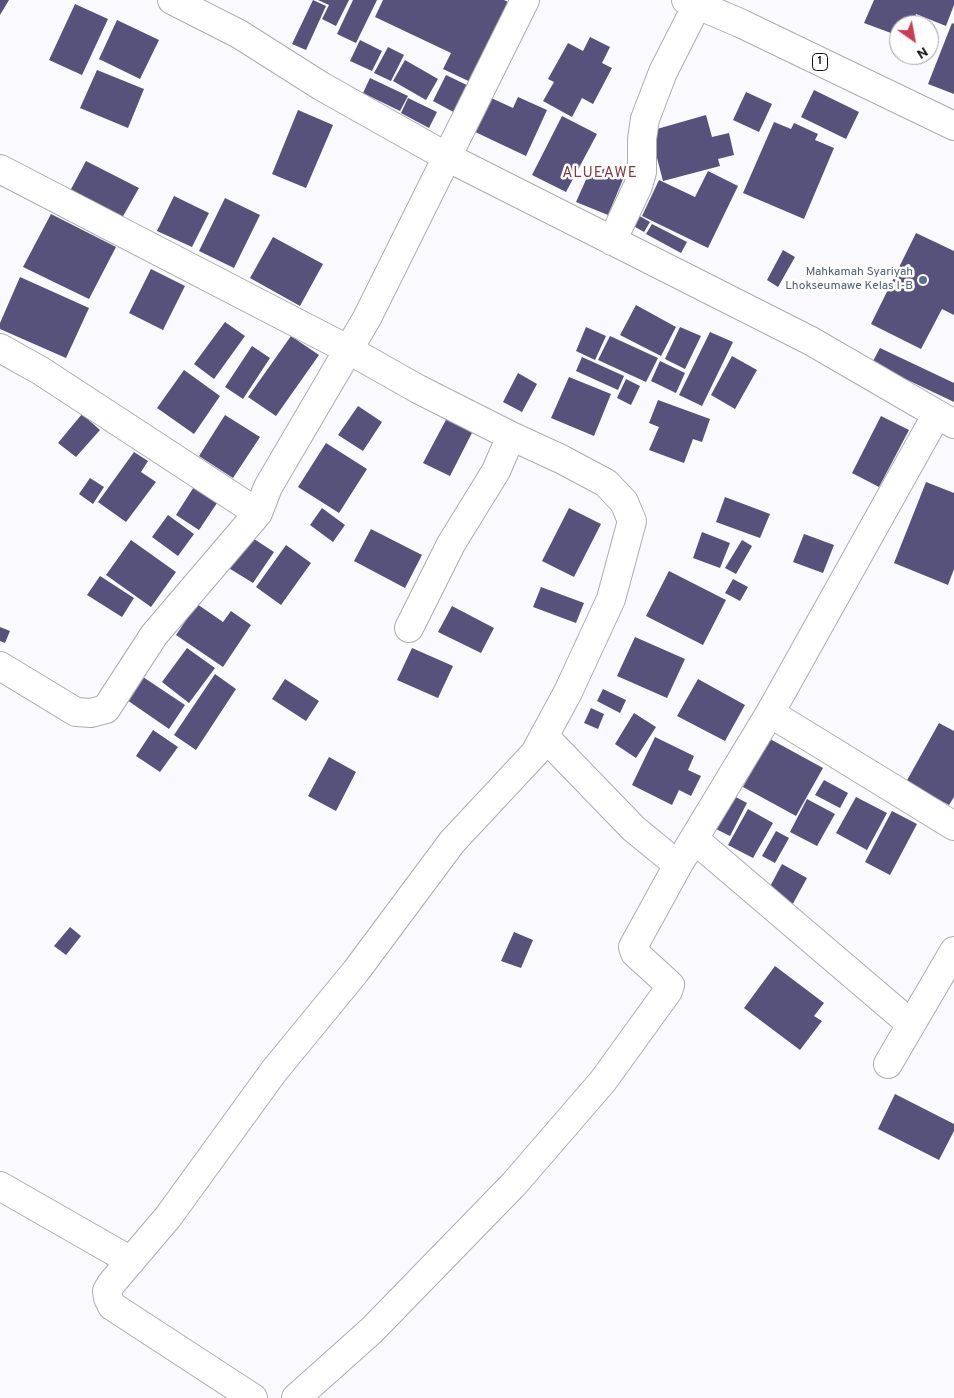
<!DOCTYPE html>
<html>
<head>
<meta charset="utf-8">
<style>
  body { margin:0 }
  #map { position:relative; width:954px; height:1398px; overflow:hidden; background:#f9f9fe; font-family:Overpass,sans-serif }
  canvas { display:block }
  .north { position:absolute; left:889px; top:15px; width:50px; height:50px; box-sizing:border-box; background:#fff; border:1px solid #9f9f9f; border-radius:50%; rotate:147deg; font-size:14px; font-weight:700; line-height:20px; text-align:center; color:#0e0e10 }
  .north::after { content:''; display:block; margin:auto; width:18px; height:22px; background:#cc3c53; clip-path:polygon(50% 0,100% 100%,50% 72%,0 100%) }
</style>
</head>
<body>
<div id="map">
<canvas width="954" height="1398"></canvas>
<div class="north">N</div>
</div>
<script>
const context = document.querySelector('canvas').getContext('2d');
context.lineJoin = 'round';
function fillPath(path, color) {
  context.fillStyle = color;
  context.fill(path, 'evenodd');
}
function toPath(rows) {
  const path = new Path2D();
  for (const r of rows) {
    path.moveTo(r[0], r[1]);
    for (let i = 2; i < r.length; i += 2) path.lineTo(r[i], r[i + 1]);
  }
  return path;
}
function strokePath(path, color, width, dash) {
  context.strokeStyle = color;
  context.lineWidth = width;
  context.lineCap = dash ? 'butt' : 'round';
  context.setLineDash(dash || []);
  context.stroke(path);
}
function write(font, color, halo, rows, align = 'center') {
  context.font = font + ' Overpass,sans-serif';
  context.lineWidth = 5;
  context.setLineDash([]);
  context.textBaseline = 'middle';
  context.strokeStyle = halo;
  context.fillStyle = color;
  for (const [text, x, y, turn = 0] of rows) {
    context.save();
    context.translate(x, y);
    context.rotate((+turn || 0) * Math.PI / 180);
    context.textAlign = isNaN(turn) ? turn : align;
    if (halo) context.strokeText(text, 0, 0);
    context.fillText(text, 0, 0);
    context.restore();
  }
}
fillPath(toPath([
  [0,0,9,0,0,15],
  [313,0,326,6,306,50,292,44],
  [318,0,349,0,336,26,322,19,329,5],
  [353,0,377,0,356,43,337,34],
  [383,0,504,0,518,7,479,86,443,69,451,53,375,17],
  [874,0,954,0,954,5,946,26,916,14,911,25,899,25,899,36,864,23],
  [75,4,108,19,82,75,49,60],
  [117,20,159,40,140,79,99,59],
  [952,23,954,24,954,94,928,84],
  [590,37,610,47,602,63,612,68,593,104,582,98,572,117,543,101,554,82,548,79,568,43,583,51],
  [360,40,382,51,372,71,350,61],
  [388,47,404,55,391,81,374,73],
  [405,60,438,79,426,100,393,81],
  [97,70,144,89,128,128,80,108],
  [446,75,473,88,459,115,433,101],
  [370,78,408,96,400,111,363,93],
  [814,90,859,112,846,139,801,117],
  [746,92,772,104,759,132,733,120],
  [487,96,513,108,518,97,547,110,526,156,471,130],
  [408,98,437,112,429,128,401,113],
  [298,110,333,125,306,188,272,174],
  [706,115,712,137,729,133,734,155,718,159,720,166,663,181,650,131],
  [562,116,597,134,566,192,532,175],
  [774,122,791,129,794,123,818,134,815,140,834,148,804,219,743,193],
  [86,161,139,188,122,218,70,191],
  [593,164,624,177,608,215,576,202],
  [708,171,738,186,708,248,642,216,659,180,695,197],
  [174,196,209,213,192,247,157,231],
  [225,198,260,215,234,268,199,251],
  [629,210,650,222,644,232,623,220],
  [51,214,116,247,89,299,23,267],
  [652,224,687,242,681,253,646,234],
  [916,233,954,251,954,315,942,309,921,349,871,324],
  [273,237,323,264,300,306,250,278],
  [783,250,795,257,778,287,767,280],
  [151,269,185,286,163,330,129,313],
  [20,277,89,308,66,358,0,329,0,323],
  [636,305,676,327,661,356,620,335],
  [225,322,245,336,214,379,194,364],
  [586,327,606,336,595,360,576,351],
  [680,327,701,336,685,369,665,359],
  [710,332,733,342,702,406,679,395],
  [291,336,319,355,276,416,248,397],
  [610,336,658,358,646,382,598,360],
  [252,346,270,358,243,399,225,387],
  [880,348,954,383,954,402,872,363],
  [732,356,757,370,735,409,711,395],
  [582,357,624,376,618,390,576,371],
  [660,361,685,373,676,393,651,381],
  [184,370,220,396,194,434,157,408],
  [518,373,537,384,522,412,503,402],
  [569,377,611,394,594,436,551,418],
  [626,379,640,386,631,405,617,398],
  [658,400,710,419,702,442,693,439,684,463,649,450,659,427,649,423],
  [358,406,382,422,363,451,338,435],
  [82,414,100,430,76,457,58,443],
  [225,415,260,437,233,478,199,456],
  [448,416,474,429,450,476,423,463],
  [881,416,909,430,879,487,852,473],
  [326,443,367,469,339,513,298,487],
  [134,452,148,461,141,472,156,482,126,522,98,502],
  [90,478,104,487,93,504,79,494],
  [197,482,221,497,199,530,176,515],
  [926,482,954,493,954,569,948,585,894,563],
  [725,497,770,514,760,538,716,522],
  [322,508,345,525,333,542,310,525],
  [569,508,601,524,574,577,542,561],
  [168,515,194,534,178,556,152,537],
  [371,529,422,555,405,588,354,561],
  [702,532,730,543,720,568,693,558],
  [804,534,834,545,823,573,793,562],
  [248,535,274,552,253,583,227,567],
  [131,540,176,572,151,607,106,575],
  [742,540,752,546,736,574,725,568],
  [286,545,311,563,281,605,256,587],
  [669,571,726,600,703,645,646,616],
  [100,576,134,598,122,617,87,595],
  [733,579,748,587,740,601,725,593],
  [541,587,584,603,576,623,533,607],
  [197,604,223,622,231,611,251,625,223,667,176,635],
  [452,606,494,628,481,653,438,632],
  [0,627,10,631,5,643,0,641],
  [635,637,685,659,667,698,617,676],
  [187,648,215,668,189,703,162,682],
  [412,648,453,666,438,698,397,680],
  [215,674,236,689,196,750,174,735],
  [143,677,185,705,169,729,127,700],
  [285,679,319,701,306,721,272,699],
  [698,679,745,705,725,741,677,716],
  [603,689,626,700,620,713,597,701],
  [591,708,604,714,598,729,584,723],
  [634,713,656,727,636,758,615,744],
  [939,723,954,731,954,797,949,805,906,782],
  [153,730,178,747,160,772,136,756],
  [655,737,694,756,688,770,701,776,691,796,679,790,672,805,632,785],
  [770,739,823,768,796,816,743,787],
  [329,757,356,772,336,811,308,796],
  [824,780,848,793,840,808,815,795],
  [730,794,747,803,730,836,712,827],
  [856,797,887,813,867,850,836,833],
  [807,799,835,814,817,846,790,832],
  [748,809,773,823,753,858,728,845],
  [892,811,917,824,890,875,865,862],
  [776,831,789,838,775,863,762,856],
  [782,864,807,878,790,909,765,896],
  [70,927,81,936,66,955,54,946],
  [514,932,533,940,521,968,501,961],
  [775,966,824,1003,814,1016,822,1021,800,1050,744,1008],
  [895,1094,954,1124,954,1131,939,1160,878,1129]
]), '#56527b');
const street = toPath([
  [172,0,239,34,321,86,447,157,811,341,954,424],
  [0,169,349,350,418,389,511,436,561,459,606,483,624,502,632,521,611,599,568,692,535,753,452,842,356,971,274,1071,168,1217,111,1284,107,1291,108,1298,112,1306,253,1398],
  [612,241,638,186,642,172,642,139,645,119,663,72,697,5],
  [0,348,41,371,258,513],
  [409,628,451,544,496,471,511,436],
  [0,666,76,712,91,713,106,709,154,635,258,513,268,487,367,318,525,0],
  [770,713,954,826],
  [694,839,911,1024],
  [678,865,770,713,937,414],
  [888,1064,954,951],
  [0,1186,131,1261],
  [296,1398,372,1330,514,1184,603,1081,668,991,670,985,635,953,633,947,678,865,634,829,544,736]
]);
const highway = toPath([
  [686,0,740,23,954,126]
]);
strokePath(street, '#acacb2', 30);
strokePath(highway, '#acacb2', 30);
strokePath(street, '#fff', 28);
strokePath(highway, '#fff', 28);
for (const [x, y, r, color] of [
  [923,280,5,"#5c6f8a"]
]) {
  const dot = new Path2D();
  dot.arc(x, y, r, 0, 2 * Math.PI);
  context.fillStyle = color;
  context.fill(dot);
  strokePath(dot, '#fff', 2);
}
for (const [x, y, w] of [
  [820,62,15]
]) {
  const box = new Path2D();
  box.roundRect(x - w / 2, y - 8.5, w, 17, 4);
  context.fillStyle = '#fff';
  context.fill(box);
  strokePath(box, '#0e0e10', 1);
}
write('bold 11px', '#0e0e10', null, [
  ["1",820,62]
]);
write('12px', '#4e5e75', '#fff', [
  ["Mahkamah Syariyah",913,273],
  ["Lhokseumawe Kelas I-B",913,287]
], 'right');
context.letterSpacing = '1px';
write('15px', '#833b42', '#fff', [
  ["ALUEAWE",600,174]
]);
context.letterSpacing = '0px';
</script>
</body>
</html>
